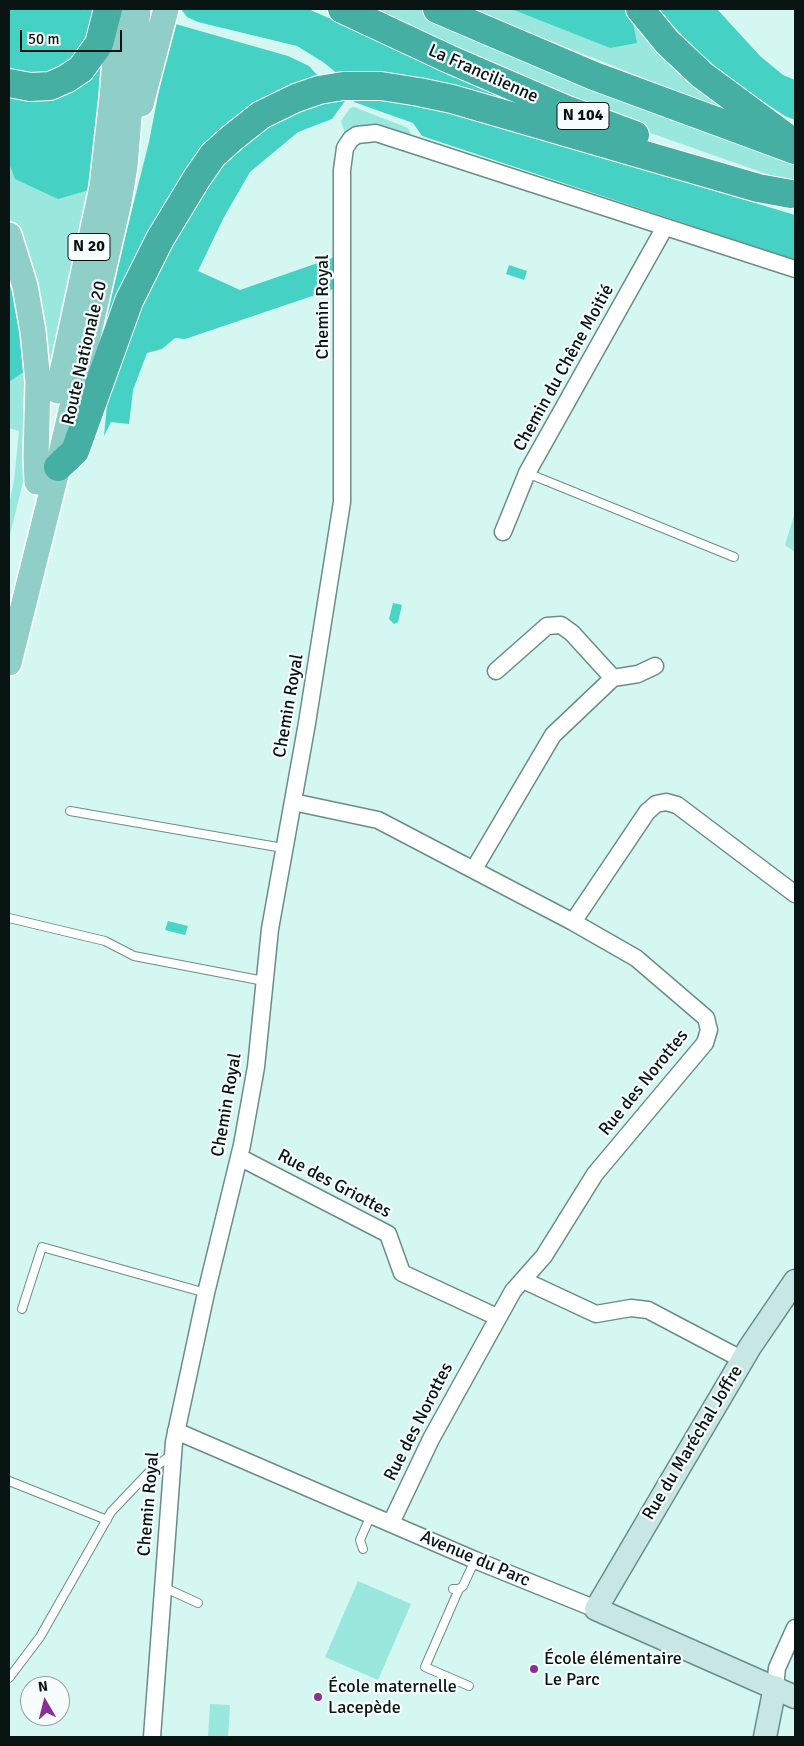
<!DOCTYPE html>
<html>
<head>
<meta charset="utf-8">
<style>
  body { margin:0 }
  #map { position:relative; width:804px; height:1746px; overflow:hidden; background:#d4f7f2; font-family:Signika,sans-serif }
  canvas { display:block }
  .frame { position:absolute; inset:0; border:10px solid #081412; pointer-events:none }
  .north { position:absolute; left:20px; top:1676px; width:50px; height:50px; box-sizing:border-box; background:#f7fdfc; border:1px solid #97a09e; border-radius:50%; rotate:352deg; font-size:14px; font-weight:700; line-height:20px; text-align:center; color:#081412 }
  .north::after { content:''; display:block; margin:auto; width:18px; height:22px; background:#8b2e99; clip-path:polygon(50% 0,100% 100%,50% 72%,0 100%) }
  .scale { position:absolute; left:20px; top:30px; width:102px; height:22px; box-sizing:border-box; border:2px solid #081412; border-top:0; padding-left:6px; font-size:15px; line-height:18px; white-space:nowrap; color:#081412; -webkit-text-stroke:4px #f7fdfc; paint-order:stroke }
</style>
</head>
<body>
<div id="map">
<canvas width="804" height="1746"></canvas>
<div class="frame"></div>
<div class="north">N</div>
<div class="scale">50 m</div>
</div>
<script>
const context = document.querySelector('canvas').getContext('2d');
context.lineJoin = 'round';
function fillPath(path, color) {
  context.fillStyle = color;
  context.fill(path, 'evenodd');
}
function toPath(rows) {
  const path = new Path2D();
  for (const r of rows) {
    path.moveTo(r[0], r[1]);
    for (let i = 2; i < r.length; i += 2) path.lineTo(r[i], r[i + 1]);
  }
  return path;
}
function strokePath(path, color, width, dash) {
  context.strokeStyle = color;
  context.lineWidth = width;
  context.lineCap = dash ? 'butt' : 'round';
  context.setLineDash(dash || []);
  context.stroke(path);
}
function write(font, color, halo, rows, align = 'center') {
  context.font = font + ' Signika,sans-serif';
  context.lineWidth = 4.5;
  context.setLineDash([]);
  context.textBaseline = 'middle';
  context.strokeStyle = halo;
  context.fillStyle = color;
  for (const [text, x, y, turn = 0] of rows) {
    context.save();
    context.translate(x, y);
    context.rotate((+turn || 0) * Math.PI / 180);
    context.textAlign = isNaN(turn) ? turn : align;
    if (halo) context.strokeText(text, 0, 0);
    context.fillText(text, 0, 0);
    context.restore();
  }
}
fillPath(toPath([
  [362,9,421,9,502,48,795,158,795,184,628,125],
  [470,9,511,9,610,48,632,18,730,105,727,111],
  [354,107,408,128,412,137,377,126,366,126,345,134,341,121,350,108],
  [9,164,15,179,89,190,75,253,64,328,46,419,9,216],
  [9,258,27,323,28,462,9,539,9,504,14,481,19,431,9,428,9,382,24,372,16,303,9,283],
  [795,512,795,552,785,545],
  [358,1581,411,1604,378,1680,325,1657],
  [210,1704,230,1705,228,1737,208,1737]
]), '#99e7dd');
fillPath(toPath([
  [9,9,99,9,90,42,53,75,9,73],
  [181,9,308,9,566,121,339,75,323,62,297,46,198,22,187,17],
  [511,9,627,9,632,18,637,43,610,48],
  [658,9,717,9,760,56,783,75,795,80,795,120,785,116,735,83,700,55],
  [172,23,288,56,309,66,318,76,255,102,229,121,202,147,95,356,149,142],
  [105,46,89,190,58,199,15,179,9,164,9,88,27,93],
  [368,97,411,103,455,113,795,215,795,260,422,136,413,123,354,102,353,98],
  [342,98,345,101,332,119,298,132,250,172,224,217,198,271,240,290,335,257,333,289,185,339,175,338,162,349,147,353,133,390,129,424,111,422,104,436,108,395,143,295,204,189,230,155,291,110],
  [9,283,16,303,24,372,9,382]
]), '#45d1c3');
fillPath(toPath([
  [509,265,527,271,524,280,506,274],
  [393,603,402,605,398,622,394,624,389,619],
  [168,921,188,926,185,935,165,930]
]), '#4ad5c7');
const lane = toPath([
  [527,473,734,557],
  [70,811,283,848],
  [9,918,105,941,134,956,264,981],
  [22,1309,42,1247,206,1293],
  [9,1481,107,1520],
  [363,1549,360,1540,371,1515],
  [163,1587,198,1603],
  [453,1589,459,1589,463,1586,475,1560],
  [459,1589,425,1667,469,1686],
  [9,1678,40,1637,111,1512,150,1471,172,1454]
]);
const street = toPath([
  [503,532,527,473,665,227],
  [496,671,547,626,561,625,572,633,613,678],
  [293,802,378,820,573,922,636,958,706,1018,709,1030,705,1043,595,1174,544,1256,513,1291,431,1439,391,1523],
  [474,869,553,735,613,678,638,674,655,666],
  [573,922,647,812,656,804,666,802,677,805,795,894],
  [239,1157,388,1234,402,1273,497,1317],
  [523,1280,596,1314,631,1308,648,1310,743,1360],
  [176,1431,475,1560,596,1609],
  [775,1687,777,1668,795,1628],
  [152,1737,174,1442,206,1293,242,1145,256,1067,270,929,307,723,342,502,342,170,345,148,351,139,357,135,376,133,795,269]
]);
const secondary = toPath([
  [795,1281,750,1347,596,1609,795,1697],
  [765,1737,775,1687]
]);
const primary = toPath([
  [141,104,166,9],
  [9,235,25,286,33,331,38,382,36,457,37,482],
  [58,391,102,187,112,98,119,9],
  [9,663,58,467,119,202,125,166,138,9]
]);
const highway = toPath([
  [342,9,449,59,565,109,635,135],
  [437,9,594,76,795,150],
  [640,9,667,42,702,75,786,137],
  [9,83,30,87,50,86,66,79,81,69,99,44,108,9],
  [58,467,75,451,129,301,160,239,197,178,213,155,232,138,261,115,296,98,319,90,343,86,381,86,419,92,452,99,758,188,791,194]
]);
strokePath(lane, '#6c8c88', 10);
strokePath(street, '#6c8c88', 19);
strokePath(secondary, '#6c8c88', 25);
strokePath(primary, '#fff', 28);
strokePath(highway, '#fff', 30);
strokePath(lane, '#fff', 8);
strokePath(street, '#fff', 16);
strokePath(secondary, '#c8e7e4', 22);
strokePath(primary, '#90cfc8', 25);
strokePath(highway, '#46afa4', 28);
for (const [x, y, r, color] of [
  [534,1669,5,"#8b2e99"],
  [318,1697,5,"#8b2e99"]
]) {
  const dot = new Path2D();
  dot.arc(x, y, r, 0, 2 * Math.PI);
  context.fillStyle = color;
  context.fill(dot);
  strokePath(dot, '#f7fdfc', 2);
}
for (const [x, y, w] of [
  [583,116,52],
  [89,247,42]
]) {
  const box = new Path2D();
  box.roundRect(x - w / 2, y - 13.5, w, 27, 4);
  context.fillStyle = '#f7fdfc';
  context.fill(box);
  strokePath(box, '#081412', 1);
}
write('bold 16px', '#081412', null, [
  ["N 104",583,116],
  ["N 20",89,247]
]);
write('18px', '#081412', '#f7fdfc', [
  ["La Francilienne",483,74,24],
  ["Chemin Royal",323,307,-90],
  ["Route Nationale 20",85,353,-77],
  ["Chemin du Chêne Moitié",564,368,-61],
  ["Chemin Royal",289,706,-80],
  ["Rue des Norottes",644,1083,-51],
  ["Chemin Royal",227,1105,-80],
  ["Rue des Griottes",334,1184,28],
  ["Rue des Norottes",419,1422,-63],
  ["Rue du Maréchal Joffre",693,1443,-59],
  ["Chemin Royal",149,1504,-85],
  ["Avenue du Parc",475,1559,23]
]);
write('18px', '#081412', '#f7fdfc', [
  ["École élémentaire",544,1659],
  ["Le Parc",544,1680],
  ["École maternelle",328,1687],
  ["Lacepède",328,1708]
], 'left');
</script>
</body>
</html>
